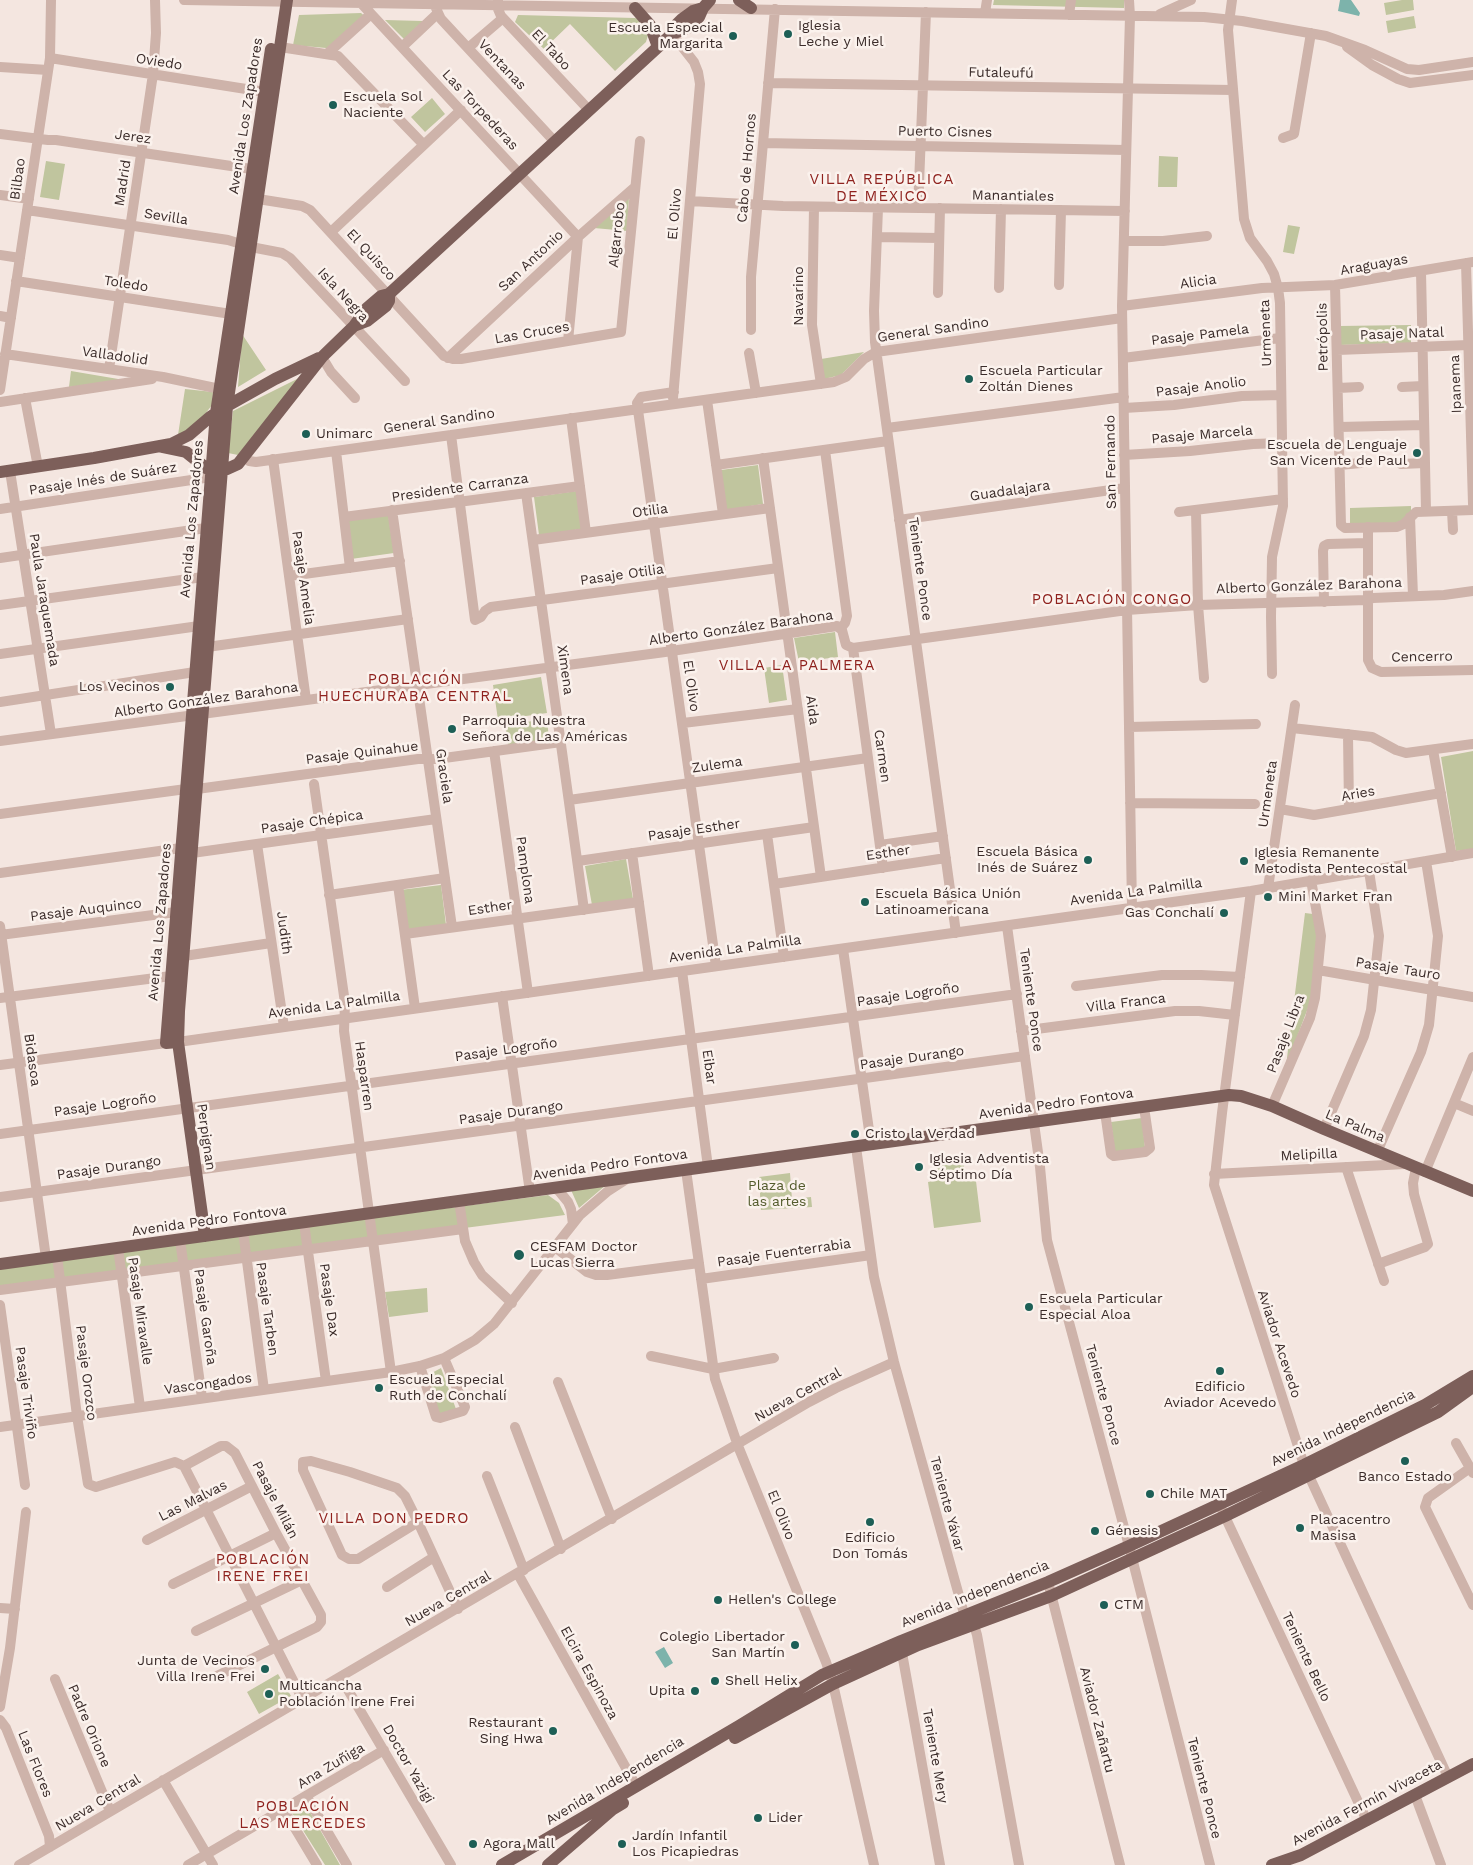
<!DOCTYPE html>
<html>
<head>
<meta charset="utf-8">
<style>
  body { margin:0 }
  canvas { display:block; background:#f4e6e0 }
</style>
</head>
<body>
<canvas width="1473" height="1865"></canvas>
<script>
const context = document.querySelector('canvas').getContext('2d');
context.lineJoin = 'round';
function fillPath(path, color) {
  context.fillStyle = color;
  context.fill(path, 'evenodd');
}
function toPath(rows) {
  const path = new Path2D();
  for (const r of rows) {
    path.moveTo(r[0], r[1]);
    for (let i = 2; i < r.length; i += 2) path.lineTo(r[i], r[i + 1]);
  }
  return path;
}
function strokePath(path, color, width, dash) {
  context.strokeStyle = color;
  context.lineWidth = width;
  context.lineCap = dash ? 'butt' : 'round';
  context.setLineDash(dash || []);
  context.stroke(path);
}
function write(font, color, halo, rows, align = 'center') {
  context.font = font + ' "Work Sans",sans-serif';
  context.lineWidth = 5;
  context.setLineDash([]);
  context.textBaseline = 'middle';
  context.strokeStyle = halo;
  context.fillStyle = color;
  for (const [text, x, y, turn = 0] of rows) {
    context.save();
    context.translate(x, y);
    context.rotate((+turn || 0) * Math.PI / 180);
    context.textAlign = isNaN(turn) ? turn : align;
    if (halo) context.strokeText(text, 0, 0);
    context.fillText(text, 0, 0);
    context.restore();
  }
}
fillPath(toPath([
  [994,0,1124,0,1124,8,993,5],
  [1402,0,1413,0,1414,10,1386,15,1384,3],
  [361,13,368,19,337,49,293,45,299,15],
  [518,15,635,18,642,21,648,35,646,42,615,71,570,24,544,49,515,22],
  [1414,16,1416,28,1388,33,1386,21],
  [385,20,423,21,404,39],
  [432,98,445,114,425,132,411,117],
  [1159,156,1178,157,1177,187,1158,187],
  [46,161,65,164,59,200,40,197],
  [629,197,627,231,594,228],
  [1288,225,1300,227,1294,254,1283,252],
  [1411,325,1411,343,1339,345,1339,326],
  [242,334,266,370,238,387],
  [864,352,841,375,824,379,821,359],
  [71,371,124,380,69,387],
  [299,378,238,455,228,453,233,411],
  [185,389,213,392,212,405,192,431,178,435],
  [758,465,763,504,726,510,721,470],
  [577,491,582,529,539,535,534,497],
  [1411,506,1411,523,1350,524,1350,508],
  [388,514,394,553,351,559,346,520],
  [835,632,838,657,799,662,794,638],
  [782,665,787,700,769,703,764,668],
  [541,677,547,713,498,720,493,685],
  [547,719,549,739,508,745,505,725],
  [1473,751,1473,849,1456,851,1441,757],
  [626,859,633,899,592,905,585,866],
  [441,885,446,925,405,930,400,890],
  [1305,913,1313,914,1317,934,1311,1000,1286,1066],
  [1142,1118,1145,1148,1115,1152,1111,1122],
  [962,1155,965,1174,975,1173,981,1222,934,1228,928,1182,939,1180,936,1159],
  [790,1173,792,1199,811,1197,812,1207,761,1210,759,1177],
  [606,1185,579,1208,571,1190],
  [548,1195,559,1203,565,1215,0,1288,0,1267],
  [427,1288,428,1312,389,1317,385,1292],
  [441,1368,456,1409,438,1415,428,1375],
  [278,1674,291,1696,259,1714,247,1692],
  [306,1805,340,1865,325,1865,292,1813]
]), '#c0c59e');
fillPath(toPath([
  [1340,0,1351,0,1360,13,1359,16,1338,11],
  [664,1647,673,1663,665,1668,655,1652]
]), '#7db3ab');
strokePath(toPath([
  [184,0,1204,17,1242,21,1326,36,1365,50,1407,69,1419,70,1473,62],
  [498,0,498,9,501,16,589,110],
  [1129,0,1130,16,1122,306,1132,908],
  [1232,0,1228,30,1244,219,1250,238,1267,261,1274,274,1278,288,1280,303,1283,506,1272,557,1271,617,1272,674],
  [361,1,361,3,578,237],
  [434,4,441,19,555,142],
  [985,13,987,0],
  [1160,14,1191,0],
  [1069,15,1071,0],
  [672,34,694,62,698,72,700,84,673,398],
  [280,47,338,56,424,145],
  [402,47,437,14],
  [1347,47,1372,65,1398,79,1410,83,1473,75],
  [468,48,503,18],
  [328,53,371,14],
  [50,58,265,92],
  [0,67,48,70],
  [768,83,1233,90],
  [0,134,48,140,56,140,258,170],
  [1283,138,1294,134,1311,33],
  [763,143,1126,150],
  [0,195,29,199],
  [258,199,302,206,310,210,444,356,453,359,461,359,621,332,640,141],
  [690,201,783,206,1125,211],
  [814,207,812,325,821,384],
  [878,208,874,311,875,342,956,933],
  [918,208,926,12],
  [27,210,228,240,241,244],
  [331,232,461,110],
  [877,237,939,238],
  [1124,241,1163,241,1207,236],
  [251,247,282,253,290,258,405,381],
  [0,255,20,258],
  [1466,263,1473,504],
  [1421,271,1426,511],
  [16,281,231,314],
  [1059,285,1061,210],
  [1335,285,1341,525,1345,528,1397,527,1404,524,1416,512,1473,510],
  [999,288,1001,209],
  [938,293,940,208],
  [1122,306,1262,288,1335,285,1473,262],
  [0,316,11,318],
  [751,330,751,277,775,9],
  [568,341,578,237],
  [1337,350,1469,345],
  [749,353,756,393],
  [5,354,163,377,220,389],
  [322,357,331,372,355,398],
  [448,358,578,237,635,187],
  [1123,358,1280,338],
  [109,369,153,74,156,33,155,0],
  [1402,387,1423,386],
  [1338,388,1359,387],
  [0,390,50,58,51,0],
  [674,392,641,397,637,403,716,966],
  [25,398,38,467],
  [707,400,723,514],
  [0,402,152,379],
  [1124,408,1174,405,1242,396,1281,395],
  [571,418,586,533],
  [1339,427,1424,425],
  [887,428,1124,397],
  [451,435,475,620,481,617,485,611,491,607,778,568],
  [825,450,847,616,845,623,841,628],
  [336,451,350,568],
  [1124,455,1190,451,1253,444,1282,443],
  [245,457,249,461,256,462,834,382,846,377,864,359,876,352,1122,318],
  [763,458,821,877],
  [273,459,306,700],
  [1401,464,1425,463],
  [716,465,888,441],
  [1339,465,1361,463],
  [10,471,51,734],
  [526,493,584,910],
  [0,509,211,477],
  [392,510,452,927],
  [1196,510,1198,605,1204,678],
  [1452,511,1453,530],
  [1179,512,1283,499],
  [344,517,580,486],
  [1410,517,1413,596],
  [899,520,1125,488],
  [1368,527,1368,660,1372,668,1381,672,1473,670],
  [533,540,770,508],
  [0,558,206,528],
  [289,576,400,561],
  [1324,602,1323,551,1324,546,1328,544,1368,543],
  [0,605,203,577],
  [207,647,408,619],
  [853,648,883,868],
  [0,654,199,626],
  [0,702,195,672],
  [683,723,798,709],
  [1129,727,1256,724],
  [1292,728,1372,737,1396,750,1406,753,1473,744],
  [1348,734,1349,809],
  [0,741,665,652,837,626,842,630,846,645,853,648,1127,610,1198,605,1367,600,1373,598,1444,595,1473,591],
  [1433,750,1452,857],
  [494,751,528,993],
  [314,784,345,1003,344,1031,391,1372],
  [197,789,418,759,437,759,561,742],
  [569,800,868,758],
  [1130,803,1255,804],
  [1280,809,1314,815,1441,793],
  [0,814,186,789],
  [767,834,784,957],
  [257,844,284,1027],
  [880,845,943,836],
  [192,853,436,819],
  [632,853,649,976],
  [578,861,814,827],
  [0,873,181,848],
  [774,884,946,858],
  [398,885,415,1008],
  [1268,888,1295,705],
  [1251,891,1222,1113,1214,1185,1304,1465,1448,1777],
  [329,895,445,878],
  [0,926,46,1258],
  [1007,926,1040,1167,1047,1240,1129,1546,1210,1865],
  [405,934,639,902],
  [0,935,176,912],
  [843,949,871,1144],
  [184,956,271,943],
  [1318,970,1473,997],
  [682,971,708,1167],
  [1076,986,1162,975,1201,975,1240,977],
  [502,996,530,1192],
  [0,998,171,976],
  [1021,1031,1175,1011,1199,1011,1235,1015],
  [178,1042,1251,891,1473,853],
  [0,1065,166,1043],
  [1454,1103,1473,1111],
  [1272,1106,1310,1018,1315,998,1321,936,1311,880],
  [1105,1112,1111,1154,1114,1156,1145,1152,1150,1148,1144,1107],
  [1324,1129,1364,1036,1371,1010,1379,936,1369,871],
  [0,1134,1017,994],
  [856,1147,874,1277,894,1362,963,1610,974,1625,977,1635,1019,1865],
  [1377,1152,1421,1052,1429,1025,1438,936,1426,861],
  [1346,1167,1384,1281],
  [686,1170,715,1379,738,1446,826,1662,833,1684,874,1865],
  [1425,1172,1473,1057],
  [1214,1174,1405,1164],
  [554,1188,559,1191,568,1202,571,1209,573,1224],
  [0,1197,1025,1056],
  [459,1201,465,1241,474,1262,482,1275,512,1303],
  [304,1223,326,1381],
  [243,1231,264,1390],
  [180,1240,202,1398],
  [555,1247,587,1272,596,1275,607,1275,699,1263],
  [118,1248,140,1407],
  [57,1256,77,1416,88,1484,96,1487,175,1462,184,1466,221,1446,226,1446,235,1453,276,1533,321,1615,321,1622,317,1627,217,1676],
  [1378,1264,1425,1247,1428,1244,1414,1194,1413,1183,1416,1168],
  [701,1279,871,1255],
  [0,1290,463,1229],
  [0,1305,25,1485],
  [651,1356,713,1369,774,1358],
  [420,1366,436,1417,440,1418,463,1411,465,1407,444,1358],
  [558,1382,612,1519],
  [0,1427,391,1372,420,1366,444,1358,475,1340,494,1324,580,1215,608,1191,625,1180],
  [515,1427,561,1549],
  [1456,1443,1473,1473],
  [184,1466,303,1700],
  [1470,1468,1428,1498,1425,1507,1473,1605],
  [487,1476,524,1570],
  [1222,1510,1367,1821],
  [418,1522,358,1559,349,1559,342,1555,303,1470,303,1462,311,1461,350,1472,397,1488,405,1496,418,1522,458,1609],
  [147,1540,252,1486],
  [518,1574,636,1786],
  [1048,1582,1120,1865],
  [173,1584,276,1533],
  [387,1587,434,1557],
  [0,1608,15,1609],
  [196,1631,302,1580],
  [902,1653,940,1865],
  [341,1678,451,1865],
  [55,1679,110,1811],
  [0,1707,10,1648,26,1512],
  [0,1720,6,1728,49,1836,50,1847],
  [163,1780,213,1865],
  [1415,1795,1441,1865],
  [307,1797,347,1865],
  [284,1810,317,1865],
  [19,1865,809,1402,836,1388,894,1362],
  [188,1865,384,1750]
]), '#ceb3aa', 10);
strokePath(toPath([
  [739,0,751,8],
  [635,8,650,25,658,47],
  [672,34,677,24,682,19,693,11,703,8,710,0],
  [354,326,367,321,386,306,389,301,389,294],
  [162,447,186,452,206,468,211,469,227,469,238,464,322,357,354,326,367,308,381,296,389,294,658,47,672,34,690,27,699,17,703,8],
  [0,472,94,458,171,444,189,435,210,417,227,406,275,379,319,358],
  [178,1042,166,1043,216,413,271,49],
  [205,1236,178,1042,179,1011,227,406,287,0],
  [0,1264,1229,1095,1241,1096,1272,1106,1324,1129,1473,1191],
  [735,1738,833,1684,918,1645,1051,1596,1225,1516,1438,1412,1473,1387],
  [502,1865,739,1726,822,1675,901,1641,1048,1582,1129,1546,1304,1465,1425,1405,1473,1376],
  [548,1865,613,1809,623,1803],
  [1272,1865,1301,1855,1473,1764]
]), '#7d5f5a', 12);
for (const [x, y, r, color] of [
  [788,34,5,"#1d5f56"],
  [733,36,5,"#1d5f56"],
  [333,105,5,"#1d5f56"],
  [969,379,5,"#1d5f56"],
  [306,434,5,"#1d5f56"],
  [1417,453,5,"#1d5f56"],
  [170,687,5,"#1d5f56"],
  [452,729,5,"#1d5f56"],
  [1088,860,5,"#1d5f56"],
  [1244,861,5,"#1d5f56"],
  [1268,897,5,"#1d5f56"],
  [865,902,5,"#1d5f56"],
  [1224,913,5,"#1d5f56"],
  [855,1134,5,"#1d5f56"],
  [919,1167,5,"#1d5f56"],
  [519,1255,6,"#1d5f56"],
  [1029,1307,5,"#1d5f56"],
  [1220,1371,5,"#1d5f56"],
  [379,1388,5,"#1d5f56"],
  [1405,1461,5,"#1d5f56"],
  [1150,1494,5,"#1d5f56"],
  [870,1522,5,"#1d5f56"],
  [1300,1528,5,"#1d5f56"],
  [1095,1531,5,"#1d5f56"],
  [718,1600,5,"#1d5f56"],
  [1104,1605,5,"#1d5f56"],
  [795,1645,5,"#1d5f56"],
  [265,1669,5,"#1d5f56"],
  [715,1681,5,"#1d5f56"],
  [695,1691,5,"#1d5f56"],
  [269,1694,5,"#1d5f56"],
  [553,1731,5,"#1d5f56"],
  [758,1818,5,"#1d5f56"],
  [473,1844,5,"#1d5f56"],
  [622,1844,5,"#1d5f56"]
]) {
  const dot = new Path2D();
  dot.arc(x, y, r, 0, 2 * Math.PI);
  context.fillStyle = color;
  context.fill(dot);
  strokePath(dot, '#fbf2ed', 2);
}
write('14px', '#3b2c2a', '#fbf2ed', [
  ["Iglesia",798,26],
  ["Leche y Miel",798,42],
  ["Escuela Especial",723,28,"right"],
  ["Margarita",723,44,"right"],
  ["Escuela Sol",343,97],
  ["Naciente",343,113],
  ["Escuela Particular",979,371],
  ["Zoltán Dienes",979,387],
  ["Unimarc",316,434],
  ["Escuela de Lenguaje",1407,445,"right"],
  ["San Vicente de Paul",1407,461,"right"],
  ["Los Vecinos",160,687,"right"],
  ["Parroquia Nuestra",462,721],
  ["Señora de Las Américas",462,737],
  ["Escuela Básica",1078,852,"right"],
  ["Inés de Suárez",1078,868,"right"],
  ["Iglesia Remanente",1254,853],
  ["Metodista Pentecostal",1254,869],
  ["Escuela Básica Unión",875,894],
  ["Latinoamericana",875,910],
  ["Mini Market Fran",1278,897],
  ["Gas Conchalí",1214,913,"right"],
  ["Cristo la Verdad",865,1134],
  ["Iglesia Adventista",929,1159],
  ["Séptimo Día",929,1175],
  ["CESFAM Doctor",530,1247],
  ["Lucas Sierra",530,1263],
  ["Escuela Particular",1039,1299],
  ["Especial Aloa",1039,1315],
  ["Escuela Especial",389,1380],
  ["Ruth de Conchalí",389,1396],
  ["Edificio",1220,1387,"center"],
  ["Aviador Acevedo",1220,1403,"center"],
  ["Banco Estado",1405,1477,"center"],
  ["Chile MAT",1160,1494],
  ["Placacentro",1310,1520],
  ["Masisa",1310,1536],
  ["Génesis",1105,1531],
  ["Edificio",870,1538,"center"],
  ["Don Tomás",870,1554,"center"],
  ["Hellen's College",728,1600],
  ["CTM",1114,1605],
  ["Colegio Libertador",785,1637,"right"],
  ["San Martín",785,1653,"right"],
  ["Junta de Vecinos",255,1661,"right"],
  ["Villa Irene Frei",255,1677,"right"],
  ["Shell Helix",725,1681],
  ["Multicancha",279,1686],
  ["Población Irene Frei",279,1702],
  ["Upita",685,1691,"right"],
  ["Restaurant",543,1723,"right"],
  ["Sing Hwa",543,1739,"right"],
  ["Lider",768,1818],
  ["Jardín Infantil",632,1836],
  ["Los Picapiedras",632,1852],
  ["Agora Mall",483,1844]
], 'left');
write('14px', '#3b2c2a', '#fbf2ed', [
  ["El Tabo",551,50,47],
  ["Oviedo",159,62,9],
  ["Ventanas",502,65,47],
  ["Futaleufú",1001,73,1],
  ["Las Torpederas",480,110,47],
  ["Avenida Los Zapadores",246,116,-81],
  ["Puerto Cisnes",945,132,1],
  ["Jerez",133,137,8],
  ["Cabo de Hornos",747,168,-85],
  ["Bilbao",18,179,-82],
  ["Madrid",123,183,-81],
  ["Manantiales",1013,196,1],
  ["El Olivo",675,214,-85],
  ["Sevilla",166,217,9],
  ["Algarrobo",617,235,-84],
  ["El Quisco",371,255,47],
  ["San Antonio",531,261,-43],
  ["Araguayas",1374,265,-10],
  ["Alicia",1198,282,-8],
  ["Toledo",126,284,9],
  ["Isla Negra",343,295,47],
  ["Navarino",799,296,-90],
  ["General Sandino",933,330,-8],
  ["Las Cruces",532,333,-10],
  ["Urmeneta",1266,333,-92],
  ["Pasaje Natal",1402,334,-2],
  ["Pasaje Pamela",1200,335,-7],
  ["Petrópolis",1323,337,-91],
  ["Valladolid",115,356,8],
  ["Ipanema",1456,384,-92],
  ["Pasaje Anolio",1201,387,-7],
  ["General Sandino",439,421,-8],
  ["Pasaje Marcela",1202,435,-5],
  ["San Fernando",1111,462,-91],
  ["Pasaje Inés de Suárez",103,479,-9],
  ["Presidente Carranza",460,488,-8],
  ["Guadalajara",1010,491,-8],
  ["Otilia",650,511,-8],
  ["Avenida Los Zapadores",192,519,-85],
  ["Teniente Ponce",920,569,82],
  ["Pasaje Otilia",622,575,-8],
  ["Pasaje Amelia",303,578,82],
  ["Alberto González Barahona",1309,586,-2],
  ["Paula Jaraquemada",44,600,81],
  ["Alberto González Barahona",741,628,-8],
  ["Cencerro",1422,657,-1],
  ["Ximena",565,670,82],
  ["El Olivo",691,686,82],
  ["Alberto González Barahona",206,700,-8],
  ["Aida",812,710,82],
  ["Pasaje Quinahue",362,753,-7],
  ["Carmen",882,756,82],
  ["Zulema",717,765,-8],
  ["Graciela",444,776,82],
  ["Urmeneta",1268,794,-82],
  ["Aries",1358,794,-10],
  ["Pasaje Chépica",312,822,-8],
  ["Pasaje Esther",694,830,-8],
  ["Esther",888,853,-8],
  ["Pamplona",525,870,82],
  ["Avenida La Palmilla",1136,892,-8],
  ["Esther",490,908,-8],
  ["Pasaje Auquinco",86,910,-7],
  ["Avenida Los Zapadores",160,922,-85],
  ["Judith",284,933,82],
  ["Avenida La Palmilla",735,949,-8],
  ["Pasaje Tauro",1398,969,9],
  ["Pasaje Logroño",908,995,-8],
  ["Teniente Ponce",1031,1000,82],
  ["Villa Franca",1126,1003,-7],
  ["Avenida La Palmilla",334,1005,-8],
  ["Pasaje Libra",1286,1034,-69],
  ["Pasaje Logroño",506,1050,-8],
  ["Pasaje Durango",912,1058,-8],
  ["Bidasoa",32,1060,82],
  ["Eibar",709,1067,82],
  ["Hasparren",364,1076,82],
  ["Avenida Pedro Fontova",1056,1104,-8],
  ["Pasaje Logroño",105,1105,-8],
  ["Pasaje Durango",511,1113,-8],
  ["La Palma",1355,1126,23],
  ["Perpignan",206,1137,82],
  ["Melipilla",1309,1155,-3],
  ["Avenida Pedro Fontova",610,1165,-8],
  ["Pasaje Durango",109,1168,-8],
  ["Avenida Pedro Fontova",209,1221,-8],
  ["Pasaje Fuenterrabia",784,1253,-8],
  ["Pasaje Dax",329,1300,82],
  ["Pasaje Tarben",267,1309,82],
  ["Pasaje Miravalle",140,1311,82],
  ["Pasaje Garoña",205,1317,82],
  ["Aviador Acevedo",1279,1344,72],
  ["Pasaje Orozco",86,1373,83],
  ["Vascongados",208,1384,-8],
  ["Pasaje Triviño",26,1393,82],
  ["Nueva Central",798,1395,-29],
  ["Teniente Ponce",1103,1395,75],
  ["Avenida Independencia",1343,1428,-26],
  ["Pasaje Milán",275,1500,63],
  ["Las Malvas",193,1501,-27],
  ["Teniente Yávar",947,1504,75],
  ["El Olivo",781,1515,68],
  ["Avenida Independencia",975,1594,-22],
  ["Nueva Central",448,1599,-30],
  ["Teniente Bello",1306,1657,65],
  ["Elcira Espinoza",589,1673,61],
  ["Aviador Zañartu",1097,1720,76],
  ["Padre Orione",89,1726,67],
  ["Teniente Mery",935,1756,80],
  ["Las Flores",35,1764,68],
  ["Doctor Yazigi",408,1764,60],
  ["Ana Zuñiga",331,1766,-31],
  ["Avenida Independencia",615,1781,-31],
  ["Teniente Ponce",1204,1788,76],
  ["Nueva Central",98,1803,-31],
  ["Avenida Fermín Vivaceta",1367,1803,-28]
]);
write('14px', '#535b2c', '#fbf2ed', [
  ["Plaza de",777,1186],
  ["las artes",777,1202]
]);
context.letterSpacing = '1px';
write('15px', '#8f221e', '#fbf2ed', [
  ["VILLA REPÚBLICA",882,180],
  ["DE MÉXICO",882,197],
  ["POBLACIÓN CONGO",1112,600],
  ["VILLA LA PALMERA",797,666],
  ["POBLACIÓN",415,680],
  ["HUECHURABA CENTRAL",415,697],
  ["VILLA DON PEDRO",394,1519],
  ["POBLACIÓN",263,1560],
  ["IRENE FREI",263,1577],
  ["POBLACIÓN",303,1807],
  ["LAS MERCEDES",303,1824]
]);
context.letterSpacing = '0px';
</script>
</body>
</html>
